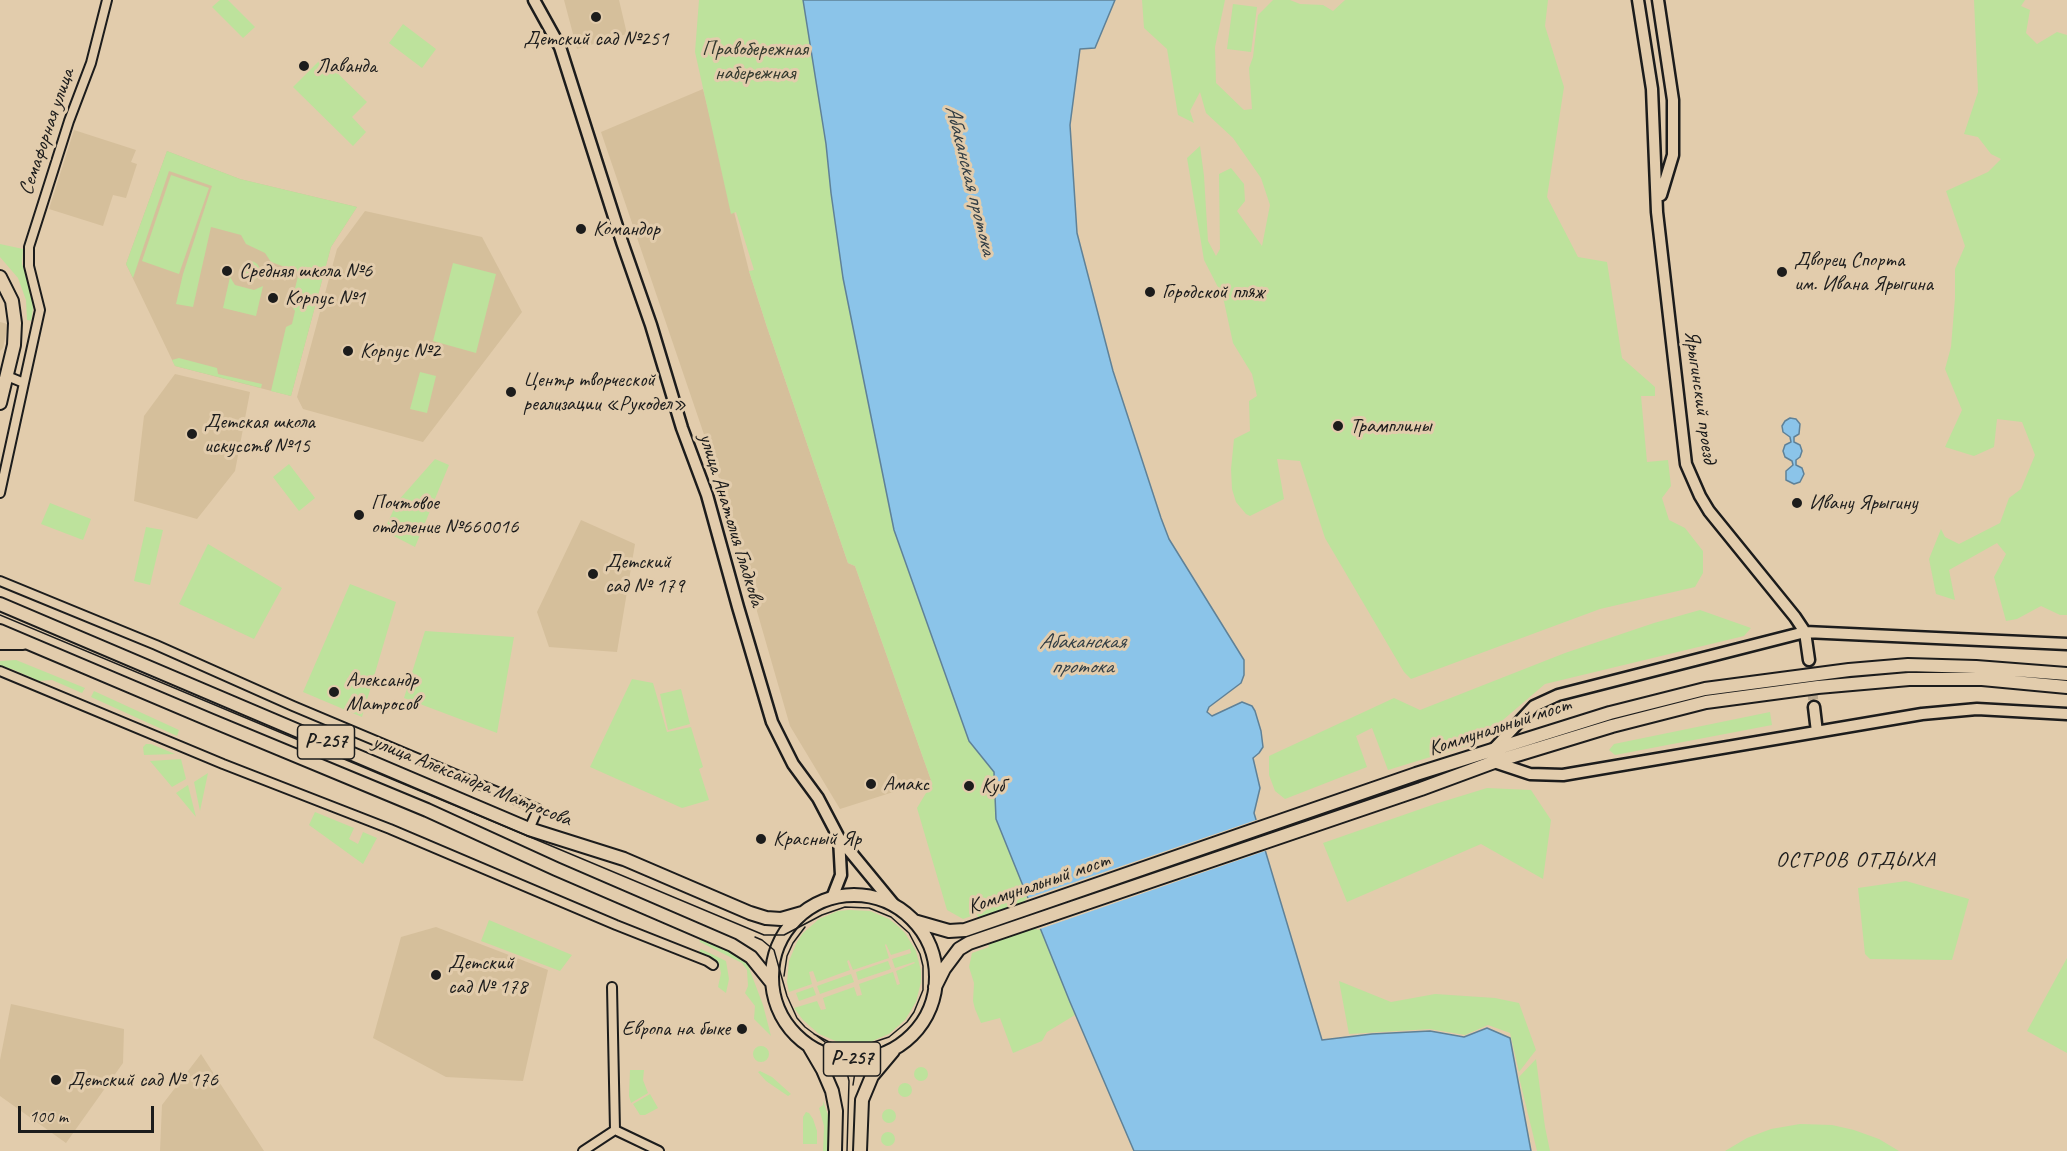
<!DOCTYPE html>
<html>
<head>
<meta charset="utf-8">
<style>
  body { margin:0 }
  #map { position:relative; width:2067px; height:1151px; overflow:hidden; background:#e2ccac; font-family:Caveat,sans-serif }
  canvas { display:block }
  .scale { position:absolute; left:18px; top:1106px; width:136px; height:27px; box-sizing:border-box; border:3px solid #1c1c1c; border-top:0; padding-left:8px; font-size:18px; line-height:21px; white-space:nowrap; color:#1c1c1c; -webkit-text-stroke:4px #e2ccac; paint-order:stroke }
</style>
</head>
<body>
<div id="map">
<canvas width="2067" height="1151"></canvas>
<div class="scale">100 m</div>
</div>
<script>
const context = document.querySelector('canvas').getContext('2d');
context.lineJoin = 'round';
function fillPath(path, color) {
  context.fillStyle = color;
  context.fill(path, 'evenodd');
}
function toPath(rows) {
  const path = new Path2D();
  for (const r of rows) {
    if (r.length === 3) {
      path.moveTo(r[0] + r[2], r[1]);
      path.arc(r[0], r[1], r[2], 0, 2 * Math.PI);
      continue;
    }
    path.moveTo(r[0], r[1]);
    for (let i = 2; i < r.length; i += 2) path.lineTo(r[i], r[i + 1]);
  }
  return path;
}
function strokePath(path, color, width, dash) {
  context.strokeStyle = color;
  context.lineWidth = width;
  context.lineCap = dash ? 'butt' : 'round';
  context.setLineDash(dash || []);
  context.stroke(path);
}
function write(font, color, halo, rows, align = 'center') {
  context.font = font + ' Caveat,sans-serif';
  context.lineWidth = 6;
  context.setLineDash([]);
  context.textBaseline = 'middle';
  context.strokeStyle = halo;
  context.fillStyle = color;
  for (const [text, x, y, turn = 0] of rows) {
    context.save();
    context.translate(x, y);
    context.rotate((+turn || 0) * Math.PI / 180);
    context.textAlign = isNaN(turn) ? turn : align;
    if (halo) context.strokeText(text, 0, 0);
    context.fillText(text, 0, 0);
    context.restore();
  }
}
fillPath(toPath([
  [564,0,619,0,627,34,577,49],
  [703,89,749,271,767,327,848,563,855,566,931,780,840,809,790,726,746,573,727,502,601,132],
  [74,130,136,150,131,162,137,164,126,198,113,195,103,226,49,209],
  [167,151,240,179,357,207,331,247,291,396,175,366,126,264],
  [365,211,482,237,522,312,423,442,303,409,297,397,337,249],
  [0,322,8,324,3,348,0,351],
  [175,374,250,392,235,471,197,519,134,501,144,416],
  [581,520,635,544,617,652,549,647,537,612],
  [436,927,548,970,523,1081,446,1077,373,1038,401,937],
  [11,1004,124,1029,123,1063,66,1143,0,1096,0,1060],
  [201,1054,264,1151,160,1151,162,1105]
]), '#d5bf9b');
fillPath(toPath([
  [220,0,228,0,255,27,243,38,212,7],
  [699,0,803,0,826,144,831,193,843,278,894,530,969,740,994,772,996,819,1075,1015,1047,1032,1042,1041,1013,1053,1000,1018,981,1023,975,1009,973,1001,974,983,969,967,972,953,989,947,977,914,963,919,947,910,917,808,932,783,855,566,848,563,767,327,749,271,754,270,736,212,731,214,695,52],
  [1142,0,1225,0,1215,47,1216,83,1244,110,1252,109,1249,68,1253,57,1258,15,1273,0,1290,0,1300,4,1323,5,1333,11,1345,0,1548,0,1545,26,1564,87,1547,197,1578,257,1607,262,1622,358,1655,387,1655,396,1641,396,1647,462,1668,460,1671,486,1662,498,1669,520,1685,528,1703,551,1703,573,1695,587,1600,609,1411,679,1404,672,1325,538,1300,461,1277,459,1284,499,1250,516,1246,514,1236,502,1232,489,1231,469,1234,439,1250,431,1249,401,1257,396,1252,374,1233,343,1223,297,1204,260,1187,158,1200,146,1204,176,1208,241,1216,256,1220,249,1219,174,1231,168,1244,184,1245,201,1237,211,1262,246,1270,205,1261,178,1233,138,1206,113,1200,92,1190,111,1194,123,1178,115,1167,49,1144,28],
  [1974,0,2025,0,2021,6,2030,10,2026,33,2037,44,2057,32,2067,35,2067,615,2060,615,2041,606,2017,619,2006,621,1994,577,2006,554,1997,543,1949,570,1955,600,1936,594,1929,559,1941,529,1945,537,1959,544,2000,523,2009,498,2021,489,2035,455,2022,422,1997,419,1994,447,1974,456,1945,447,1962,410,1945,369,1951,347,1955,298,1955,269,1965,246,1946,191,1988,172,2001,159,1991,154,1978,137,1964,134,1978,92],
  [1233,4,1257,7,1251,52,1227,49],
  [403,24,436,49,422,68,389,43],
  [322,58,367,102,352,117,366,132,353,146,293,87],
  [167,151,240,179,357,207,331,247,291,396,271,391,286,327,292,324,295,311,291,305,299,272,271,262,265,253,246,244,241,235,211,227,193,307,176,304,183,274,212,186,169,171,133,278,126,264],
  [171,175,209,188,179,274,142,261],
  [0,244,23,249,22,264,31,290,33,309,31,321,27,320,26,300,18,278,0,257],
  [250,271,10],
  [453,263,496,274,476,353,433,341],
  [230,277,235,285,254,290,263,286,256,316,223,308],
  [179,358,217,368,218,374,262,384,261,388,175,366,172,360],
  [420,372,436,376,427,413,410,409],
  [435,459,449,465,415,547,384,531,397,502],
  [289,464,315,498,299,511,273,477],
  [50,503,91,519,83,540,41,524],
  [146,527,163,530,150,585,134,581],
  [208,544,282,588,254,639,179,604],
  [350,584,396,602,362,717,303,692],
  [1700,610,1751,628,1744,636,1545,684,1476,743,1388,770,1372,728,1356,736,1367,767,1285,799,1275,791,1269,775,1269,756,1394,698,1420,710,1565,653,1654,623],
  [425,631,514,637,497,733,404,698],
  [16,660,85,688,82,693,52,680,39,681,12,669,0,668,0,661],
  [632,679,653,683,667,732,691,727,703,767,699,769,709,800,682,808,590,767],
  [681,689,690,724,668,730,660,694],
  [94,691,179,730,177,736,91,697],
  [1770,712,1772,725,1615,755,1609,750,1614,744],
  [146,744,151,744,175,754,144,755,143,747],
  [181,759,186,779,172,787,150,761],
  [208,773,200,811,194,782],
  [188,785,196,817,176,793],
  [1487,788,1531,790,1551,820,1543,879,1481,844,1347,902,1323,843,1435,804],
  [315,812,354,828,349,839,358,844,363,832,377,838,363,864,309,825],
  [1906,881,1969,899,1952,960,1870,959,1865,954,1858,888],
  [849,910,870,911,889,919,898,926,905,933,916,951,921,971,921,982,916,1002,905,1020,889,1034,870,1042,859,1044,838,1042,819,1034,803,1020,794,1008,817,1001,821,1010,826,1009,823,998,854,987,857,996,862,995,859,984,893,972,897,985,900,984,896,971,915,963,914,962,895,968,892,959,911,953,910,949,891,955,886,944,885,945,889,958,853,970,849,960,847,961,850,970,817,982,813,971,809,972,812,984,789,992,787,982,789,961,797,942,803,933,819,919,838,911],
  [489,920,572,955,560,971,481,941],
  [699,938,740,955,746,960,763,1005,771,1036,754,1019,755,1006,745,993,748,986,747,970,742,963,700,942],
  [701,949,726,961,729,979,726,993,718,987,721,973,719,963,699,952],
  [2067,958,2067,1053,2027,1031],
  [888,961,891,969,858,980,856,972],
  [851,974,854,982,820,994,817,986],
  [1339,981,1391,1002,1435,994,1495,998,1519,1003,1536,1050,1519,1072,1510,1033,1488,1025,1465,1035,1430,1029,1349,1034],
  [813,987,816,995,799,1001,796,993],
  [761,1054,8],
  [1536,1059,1545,1127,1550,1151,1537,1151,1519,1077],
  [921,1074,7],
  [630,1070,644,1070,643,1080,648,1093,631,1103,629,1096],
  [760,1071,772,1077,791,1094,788,1096,766,1081,758,1072],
  [905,1090,7],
  [650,1094,658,1108,645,1115,640,1115,633,1104],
  [823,1101,829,1118,828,1151,823,1151,824,1126,819,1108,823,1105],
  [889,1116,7],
  [806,1112,809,1113,813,1119,817,1131,817,1144,803,1144,803,1117],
  [1800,1124,1832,1125,1854,1130,1879,1139,1899,1151,1725,1151,1747,1138,1771,1129],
  [888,1139,7]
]), '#bde29c');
const water = toPath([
  [803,0,1115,0,1095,48,1080,49,1070,125,1077,233,1113,371,1161,518,1169,539,1244,660,1244,675,1241,683,1209,707,1207,712,1212,716,1242,702,1252,706,1255,711,1261,731,1263,747,1259,753,1253,758,1260,788,1254,813,1322,1040,1372,1034,1430,1031,1464,1037,1487,1028,1510,1038,1531,1151,1134,1151,1070,1002,996,819,994,772,969,741,894,530,843,278,831,193,826,144,803,0],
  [1790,418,1796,419,1800,424,1799,434,1794,437,1794,442,1800,445,1802,451,1800,457,1796,460,1796,465,1802,468,1804,474,1800,482,1794,484,1786,480,1786,471,1793,465,1792,461,1785,457,1783,451,1785,445,1791,442,1790,437,1783,432,1782,426,1785,421,1790,418]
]);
fillPath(water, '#8bc4e9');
strokePath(water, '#5f8197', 1.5);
fillPath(toPath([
  [1259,819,1268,850,1037,930,1025,899]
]), '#e2ccac');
strokePath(toPath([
  [1809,660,1814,707]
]), '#baa98f', 10, [10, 5]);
const minor = toPath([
  [24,383,40,310,29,266,29,247,69,121,91,63,107,0],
  [0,493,24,383,7,376],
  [0,581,156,645,293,706,538,809,529,829],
  [0,671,223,764,390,829,616,925,707,961,713,965],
  [612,987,615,1130],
  [615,1130,659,1151],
  [583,1151,615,1130]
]);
const secondary = toPath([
  [534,0,560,47,622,242,651,325,682,428,707,495,738,607,772,722,793,764,818,798,839,838,895,906],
  [1638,0,1652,89,1657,212,1686,464,1700,496,1709,511,1795,617,1805,632,1809,660],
  [1658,0,1673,100,1673,155,1661,195],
  [1814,707,1817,732],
  [1492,751,1534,706,1558,695,1805,632,2067,644],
  [1494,762,1530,774,1563,775,1922,714,1977,709,2067,714],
  [832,898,841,875,839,838]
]);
const trunk = toPath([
  [0,277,12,301,15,323,14,345,0,403],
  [0,604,529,829,624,859,750,913,766,918,781,919,802,913],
  [0,631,210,720,427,810,556,869,732,945,751,957,772,983],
  [0,643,23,643],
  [854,977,82],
  [914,921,949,931,965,930,1416,774,1610,713,1705,689,1849,670,1908,665,1976,667,2067,674],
  [935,987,944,969,959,949,969,943,1421,789,1494,762,1612,726,1706,702,1818,687,1909,679,1982,679,2067,687],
  [809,1046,823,1070,832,1091,836,1111,835,1151],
  [860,1151,862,1100,872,1076,893,1051]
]);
strokePath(minor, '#1c1c1c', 12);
strokePath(secondary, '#1c1c1c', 15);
strokePath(trunk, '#1c1c1c', 16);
strokePath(minor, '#e2ccac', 8);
strokePath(secondary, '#e2ccac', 10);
strokePath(trunk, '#e2ccac', 12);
strokePath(toPath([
  [0,615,764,935,784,935,822,915,845,907,869,908,891,917,909,933,920,954,923,966,923,990,914,1012,907,1022,889,1037,862,1046,845,1046,829,1042,814,1034],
  [755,937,762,940,774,950,787,996,797,1018,805,1027,837,1051,845,1064,849,1081,847,1151],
  [784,976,787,956,793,943,805,927],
  [853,1085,855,1072,860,1058,875,1045]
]), '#1c1c1c', 1.5);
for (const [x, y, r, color] of [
  [596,17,6,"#1c1c1c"],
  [304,66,6,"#1c1c1c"],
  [581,229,6,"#1c1c1c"],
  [227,271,6,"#1c1c1c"],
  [1782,272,6,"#1c1c1c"],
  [1150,292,6,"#1c1c1c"],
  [273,298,6,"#1c1c1c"],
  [348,351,6,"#1c1c1c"],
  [511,392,6,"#1c1c1c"],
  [1338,426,6,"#1c1c1c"],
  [192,434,6,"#1c1c1c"],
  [1797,503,6,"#1c1c1c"],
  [359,515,6,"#1c1c1c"],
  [593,574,6,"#1c1c1c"],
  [334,692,6,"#1c1c1c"],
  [871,784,6,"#1c1c1c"],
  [969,786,6,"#1c1c1c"],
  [761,839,6,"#1c1c1c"],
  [436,975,6,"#1c1c1c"],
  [742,1029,6,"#1c1c1c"],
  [56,1080,6,"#1c1c1c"]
]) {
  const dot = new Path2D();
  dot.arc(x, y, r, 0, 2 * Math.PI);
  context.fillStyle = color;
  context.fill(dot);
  strokePath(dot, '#e2ccac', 2);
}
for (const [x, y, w] of [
  [326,742,57],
  [852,1059,57]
]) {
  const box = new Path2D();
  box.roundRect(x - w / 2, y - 17, w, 34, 4.5);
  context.fillStyle = '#e2ccac';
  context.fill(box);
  strokePath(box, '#1c1c1c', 1.5);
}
write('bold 20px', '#1c1c1c', null, [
  ["Р-257",326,742],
  ["Р-257",852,1059]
]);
write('21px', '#1c1c1c', '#e2ccac', [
  ["Детский сад №251",596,39,"center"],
  ["Лаванда",316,66],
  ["Командор",593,229],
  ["Дворец Спорта",1794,260],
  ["им. Ивана Ярыгина",1794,284],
  ["Средняя школа №6",239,271],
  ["Городской пляж",1162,292],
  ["Корпус №1",285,298],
  ["Корпус №2",360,351],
  ["Центр творческой",523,380],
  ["реализации «Рукодел»",523,404],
  ["Детская школа",204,422],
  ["искусств №15",204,446],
  ["Трамплины",1350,426],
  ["Почтовое",371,503],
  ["отделение №660016",371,527],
  ["Ивану Ярыгину",1809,503],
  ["Детский",605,562],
  ["сад № 179",605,586],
  ["Александр",346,680],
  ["Матросов",346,704],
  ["Амакс",883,784],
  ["Куб",981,786],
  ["Красный Яр",773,839],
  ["Детский",448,963],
  ["сад № 178",448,987],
  ["Европа на быке",730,1029,"right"],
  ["Детский сад № 176",68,1080]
], 'left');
write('21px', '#343a2f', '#e2ccac', [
  ["Правобережная",755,49],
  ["набережная",755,73]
]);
write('21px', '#1c1c1c', '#e2ccac', [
  ["Семафорная улица",47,132,-71],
  ["Ярыгинский проезд",1700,397,82],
  ["улица Анатолия Гладкова",731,520,73],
  ["Коммунальный мост",1500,727,-18],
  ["улица Александра Матросова",472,781,22],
  ["Коммунальный мост",1039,884,-19]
]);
write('italic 22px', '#323e45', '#e2ccac', [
  ["Абаканская протока",970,180,76],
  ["Абаканская",1082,642],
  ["протока",1082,667]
]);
context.letterSpacing = '1.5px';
write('22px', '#1c1c1c', '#e2ccac', [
  ["ОСТРОВ ОТДЫХА",1856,860]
]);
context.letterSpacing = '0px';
</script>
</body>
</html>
